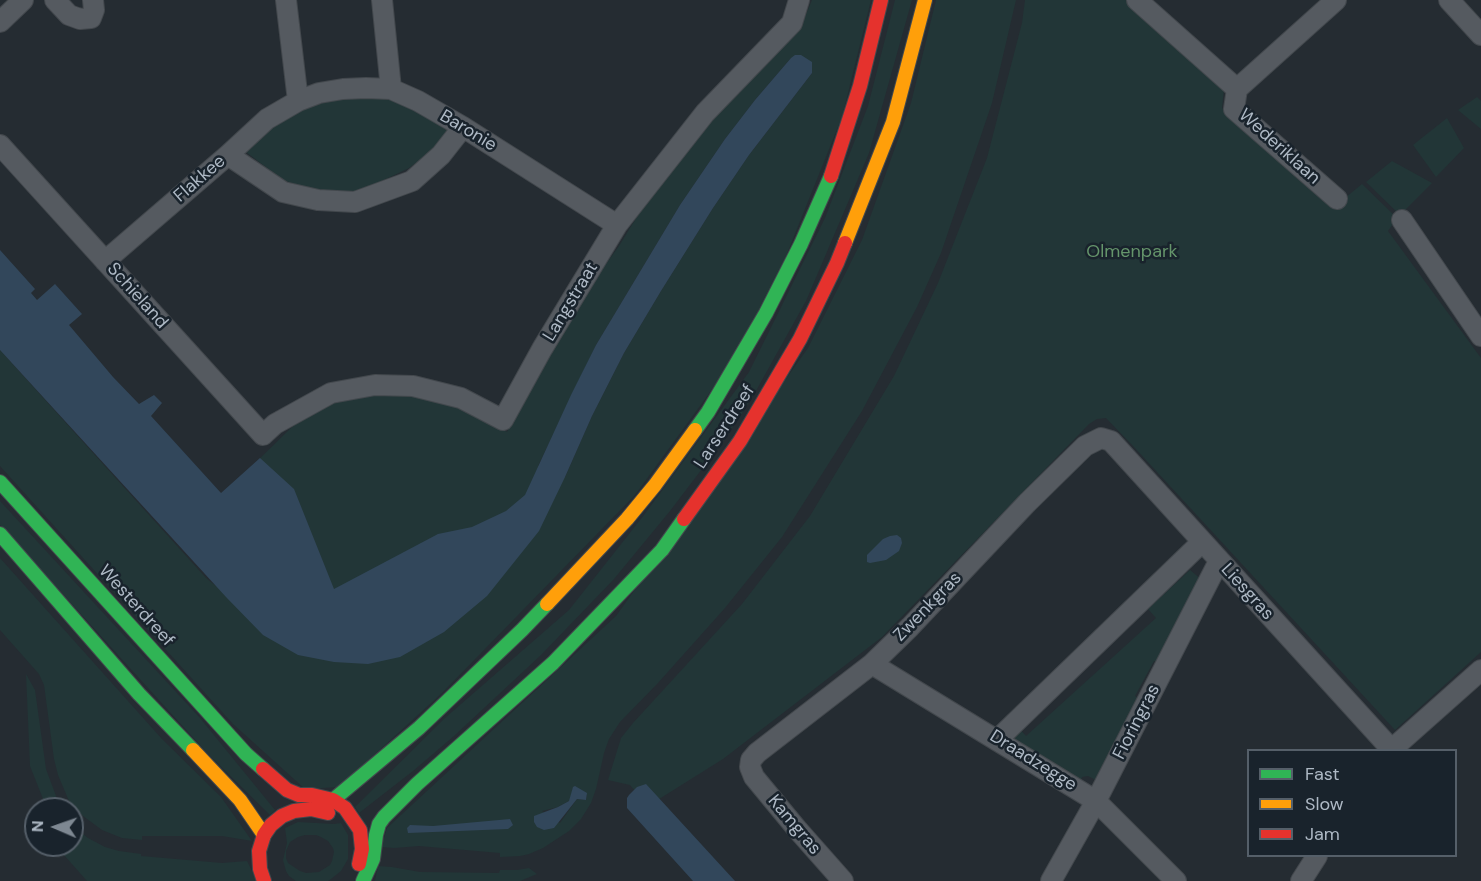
<!DOCTYPE html>
<html>
<head>
<meta charset="utf-8">
<style>
  body { margin:0 }
  #map { position:relative; width:1481px; height:881px; overflow:hidden; background:#252c32; font-family:"DM Sans",sans-serif }
  canvas { display:block }
  .legend { position:absolute; left:1247px; top:749px; width:210px; height:108px; box-sizing:border-box; background:#19232c; border:2px solid #555f69; margin:0; padding:8px 10px; list-style:none; font-size:18px; color:#aeb9c5 }
  .legend li { display:flex; align-items:center; gap:12px; height:30px }
  .legend b { width:30px; border:2px solid #555f69 }
  .north { position:absolute; left:24px; top:797px; width:60px; height:60px; box-sizing:border-box; background:#19232c; border:2px solid #555f69; border-radius:50%; rotate:272deg; font-size:16px; font-weight:700; line-height:24px; text-align:center; color:#aeb9c5 }
  .north::after { content:''; display:block; margin:auto; width:21px; height:27px; background:#7e8892; clip-path:polygon(50% 0,100% 100%,50% 72%,0 100%) }
</style>
</head>
<body>
<div id="map">
<canvas width="1481" height="881"></canvas>
<ul class="legend">
<li><b style="height:8px;background:#30b455"></b>Fast</li>
<li><b style="height:8px;background:#ff9f0a"></b>Slow</li>
<li><b style="height:8px;background:#e5322d"></b>Jam</li>
</ul>
<div class="north">N</div>
</div>
<script>
const context = document.querySelector('canvas').getContext('2d');
context.lineJoin = 'round';
function fillPath(path, color) {
  context.fillStyle = color;
  context.fill(path, 'evenodd');
}
function toPath(rows) {
  const path = new Path2D();
  for (const r of rows) {
    path.moveTo(r[0], r[1]);
    for (let i = 2; i < r.length; i += 2) path.lineTo(r[i], r[i + 1]);
  }
  return path;
}
function strokePath(path, color, width, dash) {
  context.strokeStyle = color;
  context.lineWidth = width;
  context.lineCap = dash ? 'butt' : 'round';
  context.setLineDash(dash || []);
  context.stroke(path);
}
function write(font, color, halo, rows, align = 'center') {
  context.font = font + ' "DM Sans",sans-serif';
  context.lineWidth = 5;
  context.setLineDash([]);
  context.textBaseline = 'middle';
  context.strokeStyle = halo;
  context.fillStyle = color;
  for (const [text, x, y, turn = 0] of rows) {
    context.save();
    context.translate(x, y);
    context.rotate((+turn || 0) * Math.PI / 180);
    context.textAlign = isNaN(turn) ? turn : align;
    if (halo) context.strokeText(text, 0, 0);
    context.fillText(text, 0, 0);
    context.restore();
  }
}
fillPath(toPath([
  [812,0,871,0,842,117,778,276,724,373,635,495,442,693,339,787,305,789,233,724,0,466,0,350,206,578,222,591,249,469,292,427,328,403,388,389,461,403,507,432,577,304,619,246,646,202,691,143,804,19],
  [791,58,812,73,749,155,713,208,661,291,624,353,592,416,565,477,538,466,596,345,680,205,725,139,755,100],
  [895,0,912,0,869,153,806,301,752,398,724,440,670,511,614,579,541,655,454,736,413,771,359,813,355,807,445,718,569,610,644,515,749,372,825,218,868,106],
  [936,0,1016,0,992,103,941,253,917,307,862,411,782,537,725,608,658,683,620,722,609,739,604,753,596,789,591,803,581,819,569,831,543,848,529,854,520,856,500,857,500,853,419,846,394,848,381,847,387,828,616,616,808,348,862,240,911,103],
  [587,795,586,800,577,799,560,823,542,811,558,807,569,801],
  [1025,0,1136,0,1224,89,1222,108,1334,207,1362,184,1397,218,1388,231,1481,358,1481,652,1395,730,1134,447,1106,418,1097,419,1089,424,882,637,723,759,648,806,630,785,608,780,621,738,633,723,742,604,810,516,894,376,938,283,987,158,1022,23],
  [377,93,431,116,454,135,409,168,357,193,340,195,303,187,286,181,271,171,242,149,301,104],
  [1477,97,1481,101,1481,129,1458,110],
  [1447,118,1464,148,1436,177,1413,145],
  [1392,161,1432,183,1400,215,1366,182],
  [0,501,200,718,275,810,270,815,208,754,0,525],
  [0,558,162,739,221,797,252,841,222,836,142,836,142,840,122,838,102,830,83,816,69,801,58,775,54,759,44,685,39,674,0,630],
  [1190,570,1202,580,1157,662,1154,661,1135,696,1141,700,1096,780,1088,776,1082,777,1081,780,1016,742,1014,736,1016,725,1026,736,1156,618,1148,609],
  [26,674,35,690,46,769,59,804,63,809,47,809,30,766],
  [72,819,81,828,79,831,88,838,105,847,119,851,141,854,141,856,222,863,247,861,257,881,87,881,56,846,56,845,72,845],
  [298,822,334,824,341,823,348,835,348,859,341,871,331,879,328,881,296,881,289,876,286,871,283,860,287,843,285,828],
  [305,835,316,835,321,837,328,841,333,848,334,852,332,861,330,865,319,872,306,873,300,871,288,863,286,858,286,851,290,842,298,837],
  [378,866,392,867,420,872,499,873,500,870,517,870,529,868,537,874,520,881,375,881]
]), '#223637');
fillPath(toPath([
  [795,55,801,55,812,62,812,73,749,155,713,208,661,291,624,353,592,416,565,477,539,531,487,596,444,632,400,657,368,664,334,662,298,655,263,635,226,597,0,350,0,250,35,289,31,293,37,300,55,284,82,314,69,325,113,377,139,404,154,395,162,403,151,416,221,493,260,458,294,489,334,589,438,534,472,527,506,511,525,495,571,395,596,345,680,205,725,139,755,100,791,58],
  [897,535,901,538,902,543,899,551,886,560,870,563,867,562,867,555,883,539,890,536],
  [646,784,735,881,693,881,627,808,627,798,629,795,637,787],
  [575,786,587,793,586,800,577,799,554,828,544,830,537,827,534,822,534,816,558,807,569,801,573,787],
  [510,819,513,825,508,829,408,833,407,828,410,825,433,826]
]), '#32475b');
const street = toPath([
  [55,0,69,15,80,19,91,18,94,10,93,0],
  [382,0,391,89,418,101,463,127,617,225],
  [1137,0,1237,89,1234,109,1337,199],
  [1449,0,1481,35],
  [0,22,23,0],
  [1237,89,1336,0],
  [298,101,319,93,343,89,366,88,391,89],
  [0,145,263,435,275,424,331,393,375,385,413,386,461,398,503,420,542,349,617,225,705,113,792,23,799,0],
  [228,155,283,192,318,200,355,202,412,181,441,155,463,127],
  [1402,220,1481,336],
  [105,261,228,155,267,119,298,101,286,0],
  [872,664,1096,801,1176,881],
  [997,740,1202,542],
  [1391,750,1481,670],
  [843,881,797,829,754,777,750,767,751,760,757,753,872,664,910,627,1027,503,1085,446,1101,438,1111,441,1392,750],
  [1051,881,1096,801,1219,561],
  [1301,881,1317,856]
]);
const fast = toPath([
  [695,430,708,412,766,313,801,244,831,176],
  [0,482,246,754,263,769],
  [0,534,139,694,193,750],
  [333,800,419,728,522,630,547,604],
  [363,881,373,859,376,835,379,824,384,817,417,784,553,663,662,550,684,519]
]);
const slow = toPath([
  [845,243,893,122,925,0],
  [547,604,627,519,655,485,695,430],
  [193,750,240,800,264,835]
]);
const jam = toPath([
  [831,176,860,86,881,0],
  [684,519,740,441,800,339,837,263,845,243],
  [263,769,287,790,299,795,312,795,333,800,345,808,360,830,362,849,359,864],
  [264,881,260,869,259,851,264,835,271,825,282,816,294,811,311,809,328,813]
]);
strokePath(street, '#43484d', 22);
strokePath(fast, '#43484d', 16);
strokePath(slow, '#43484d', 16);
strokePath(jam, '#43484d', 16);
strokePath(street, '#555a60', 20);
strokePath(fast, '#30b455', 14);
strokePath(slow, '#ff9f0a', 14);
strokePath(jam, '#e5322d', 14);
write('18px', '#aeb9c5', '#19232c', [
  ["Baronie",468,131,31],
  ["Wederiklaan",1279,147,42],
  ["Flakkee",200,179,-41],
  ["Schieland",137,296,48],
  ["Langstraat",571,302,-59],
  ["Larserdreef",725,427,-57],
  ["Liesgras",1247,592,48],
  ["Westerdreef",136,606,48],
  ["Zwenkgras",928,607,-46],
  ["Fioringras",1137,722,-63],
  ["Draadzegge",1033,761,32],
  ["Kamgras",794,825,50]
]);
write('18px', '#65956b', '#19232c', [
  ["Olmenpark",1132,252]
]);
</script>
</body>
</html>
